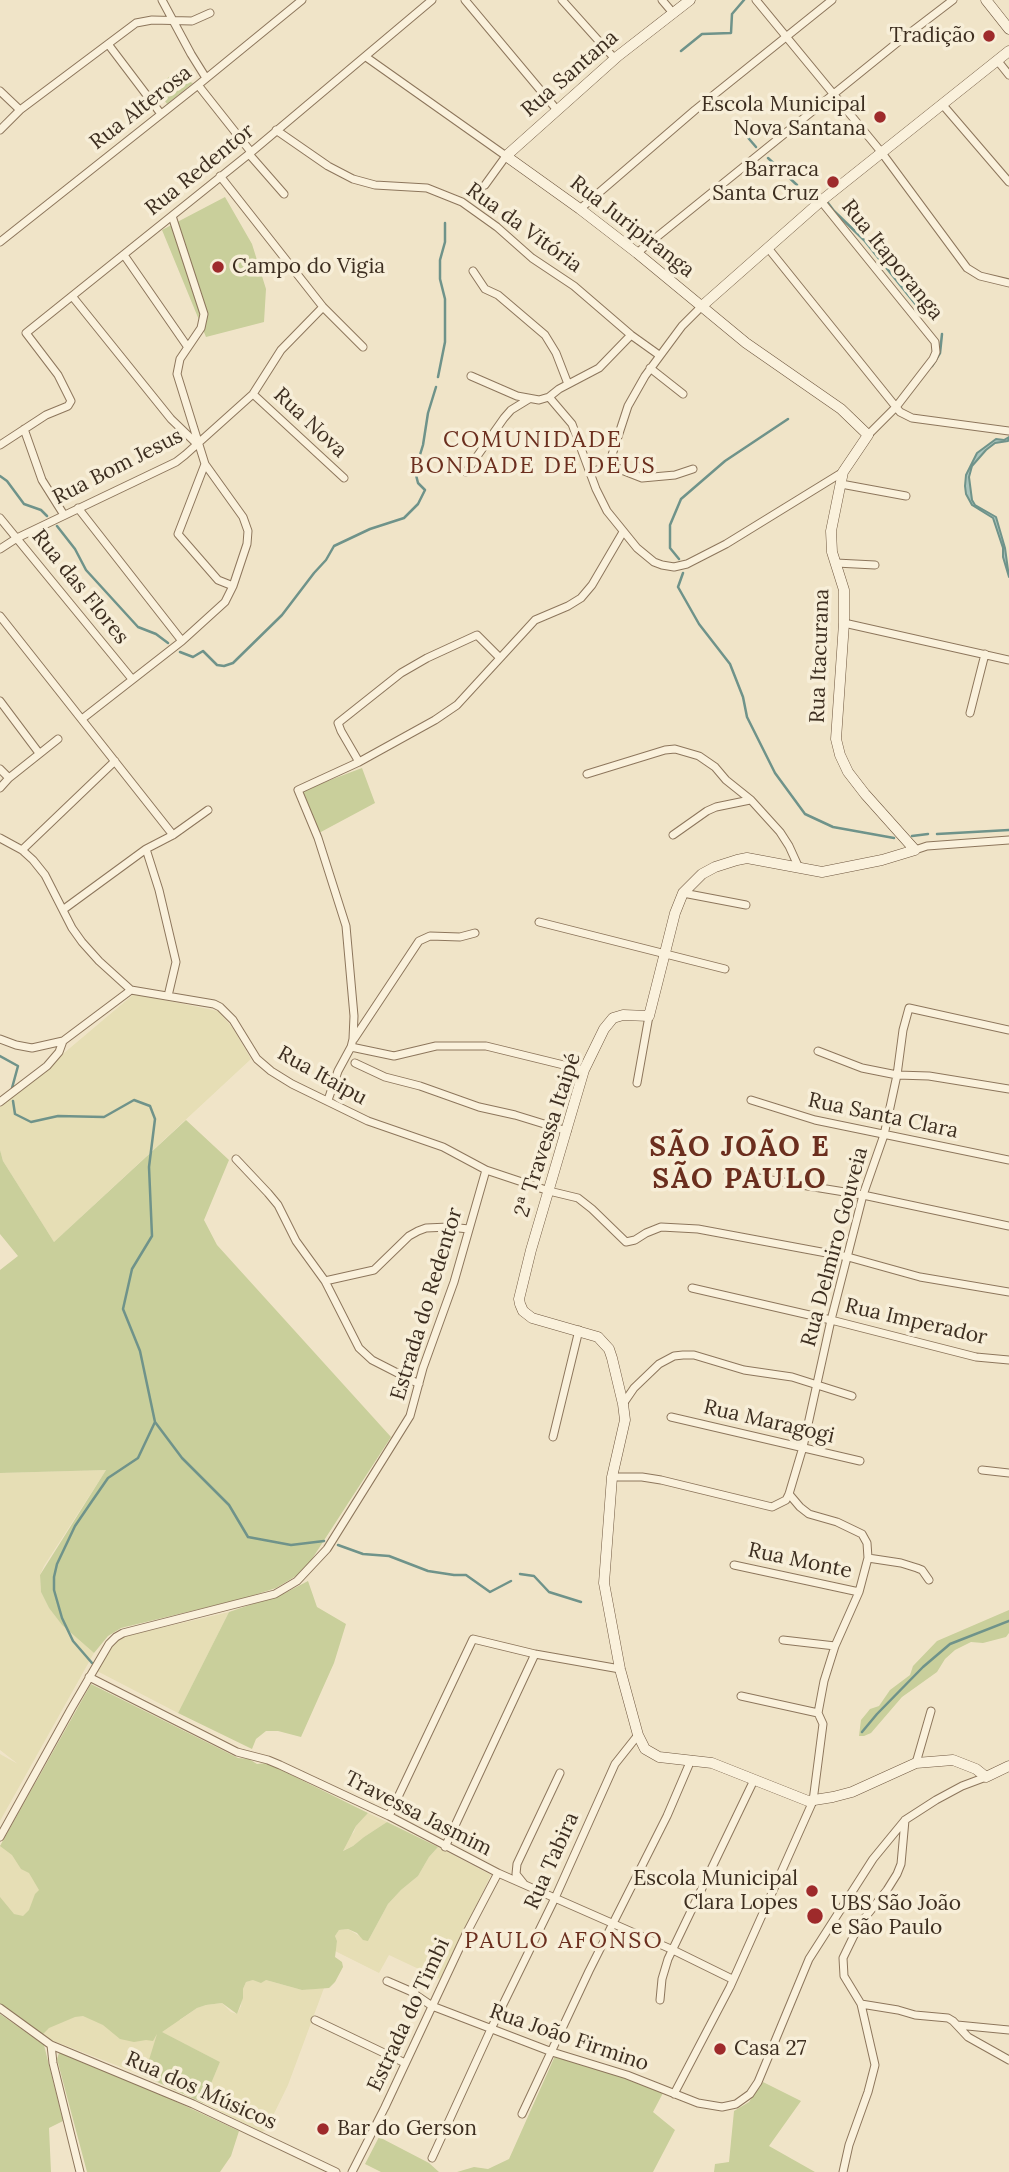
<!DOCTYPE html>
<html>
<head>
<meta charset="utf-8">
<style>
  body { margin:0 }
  canvas { display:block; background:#f0e4c8 }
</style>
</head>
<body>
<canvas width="1009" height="2172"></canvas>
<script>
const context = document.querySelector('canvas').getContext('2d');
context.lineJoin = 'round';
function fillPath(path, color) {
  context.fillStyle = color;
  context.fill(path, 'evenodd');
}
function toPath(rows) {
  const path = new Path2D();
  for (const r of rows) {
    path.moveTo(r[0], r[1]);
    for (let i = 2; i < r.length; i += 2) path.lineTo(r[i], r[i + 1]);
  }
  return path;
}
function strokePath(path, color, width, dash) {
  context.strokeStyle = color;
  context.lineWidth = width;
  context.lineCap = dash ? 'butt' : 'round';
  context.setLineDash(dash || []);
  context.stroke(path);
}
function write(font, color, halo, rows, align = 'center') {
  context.font = font + ' Lora,serif';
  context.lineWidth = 7;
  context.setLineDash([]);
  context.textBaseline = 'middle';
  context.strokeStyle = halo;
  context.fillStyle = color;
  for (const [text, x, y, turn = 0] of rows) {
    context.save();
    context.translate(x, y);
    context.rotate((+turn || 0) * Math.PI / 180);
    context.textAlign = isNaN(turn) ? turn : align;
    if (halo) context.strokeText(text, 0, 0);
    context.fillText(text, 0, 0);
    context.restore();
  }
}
fillPath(toPath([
  [134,994,218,1011,232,1027,251,1059,54,1242,3,1161,0,1150,0,1107],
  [106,1470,44,1566,40,1575,41,1592,49,1608,62,1625,94,1653,0,1821,0,1754,18,1764,0,1750,0,1473],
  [229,1612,178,1713,97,1671,110,1647,122,1637],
  [35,1782,180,2020,197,2008,206,2005,222,2003,231,2012,237,2014,241,2006,243,1989,246,1982,253,1980,266,1980,302,1990,324,1988,288,2085,266,2130,262,2132,203,2103,220,2062,159,2031,144,2076,46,2038,0,2005,0,1846],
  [368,1813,387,1822,364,1837,353,1846,342,1851,347,1839,354,1832,356,1826],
  [438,1847,491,1875,440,1979,389,1955,379,1973,335,1951,337,1941,335,1936,339,1930,348,1929,368,1941,388,1904,401,1890,418,1876,429,1857]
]), '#e6deb5');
fillPath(toPath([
  [170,76,193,83,167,104,156,88],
  [225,197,252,244,266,289,264,322,206,337,162,230],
  [362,768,375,803,319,833,301,791],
  [186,1120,229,1160,204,1220,217,1245,391,1437,310,1562,296,1576,276,1588,245,1598,121,1628,108,1636,94,1653,62,1625,49,1608,41,1592,40,1575,106,1470,0,1473,0,1270,18,1256,0,1234,0,1150,3,1161,54,1242],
  [308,1581,317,1607,346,1624,334,1663,301,1737,278,1731,266,1731,256,1739,252,1749,178,1713,229,1612,285,1593],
  [1009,1610,1009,1633,1006,1637,983,1643,971,1642,955,1650,945,1659,937,1672,902,1697,871,1733,864,1736,859,1736,861,1720,866,1714,870,1709,879,1706,890,1690,910,1675,913,1666,937,1641],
  [91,1684,238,1758,249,1759,257,1764,267,1763,368,1813,356,1826,343,1851,353,1846,364,1837,387,1822,438,1847,429,1857,418,1876,401,1890,388,1904,368,1941,363,1940,357,1933,348,1929,339,1930,335,1936,337,1941,335,1957,342,1962,343,1967,335,1982,329,1988,302,1990,266,1980,261,1983,253,1980,246,1982,243,1989,243,1998,237,2014,222,2003,206,2005,197,2008,162,2032,220,2062,203,2103,144,2076,157,2034,153,2041,146,2040,134,2042,120,2039,103,2025,83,2016,75,2017,49,2028,42,2035,0,2005,0,1897,14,1914,23,1916,29,1910,35,1894,39,1890,29,1873,21,1869,12,1855,0,1846],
  [0,2014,44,2045,63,2121,49,2128,51,2172,0,2172],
  [59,2053,62,2053,149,2089,239,2131,231,2156,220,2172,87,2172,57,2059],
  [555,2056,618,2076,663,2093,653,2112,675,2130,653,2172,457,2172,474,2167,488,2169,509,2159],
  [763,2082,801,2101,769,2146,815,2172,714,2172,715,2164,729,2162,734,2111,749,2102],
  [379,2137,429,2163,439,2172,381,2172,365,2164]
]), '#c9cf9b');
const water = toPath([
  [1009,437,1008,441,995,443,986,450,972,466,969,477,972,500,975,505,996,517,1005,548,1009,577,1003,557,1003,548,993,518,972,505,966,494,965,486,966,475,977,453,996,439,1004,440,1009,437]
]);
fillPath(water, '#a9c4bc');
strokePath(water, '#6f938a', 2);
strokePath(toPath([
  [681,51,702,34,731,33,732,14,744,0],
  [738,126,756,147],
  [768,158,797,185],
  [828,203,834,211,864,240,917,306],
  [932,366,940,353,942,334],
  [438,377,445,342,445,299,440,279,440,260,445,242,445,223],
  [0,476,7,481,24,504,41,510,47,516],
  [57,526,75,549,86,570,138,627,156,634,168,643],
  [679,559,670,548,670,525,681,499,725,461,788,419],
  [683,573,678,587,699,624,730,664,743,697,747,717,775,773,805,814,833,827,894,838],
  [180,652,193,657,203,651,217,665,224,666,233,663,282,615,314,573,326,560,334,546,370,529,404,518,418,504,425,490,418,483,415,471,423,445,428,413,436,387],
  [937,834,1009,830],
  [912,836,928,834],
  [0,1056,18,1066,12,1088],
  [13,1101,15,1114,31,1122,58,1116,104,1117,134,1100,150,1106,155,1119,149,1167,152,1236,132,1269,123,1309,140,1351,155,1422,182,1458,229,1505,248,1537,291,1545,324,1541],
  [338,1545,363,1554,389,1556,428,1571,454,1575,466,1575,490,1592,511,1581],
  [520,1574,534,1576,549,1592,581,1602],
  [92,1663,73,1641,62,1618,54,1590,54,1577,57,1564,75,1526,90,1504,108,1478,138,1458,155,1422],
  [862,1732,877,1714,923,1667,950,1644,1009,1621]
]), '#6f938a', 2.5);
const street = toPath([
  [162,0,191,54,206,78],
  [465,0,557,110],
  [562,0,615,59],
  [662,0,673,13],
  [756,0,882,153,967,268,980,276,1009,283],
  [108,44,161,114],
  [366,57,506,156,485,185],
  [997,60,1009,75],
  [198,85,251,152],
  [0,91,20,110],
  [942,104,1009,182],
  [0,130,20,110,136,23,152,20,192,21,210,13],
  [276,130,328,166,353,179,375,185,427,188,462,202,497,227,532,258,574,286,631,335,659,355],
  [249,154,284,194],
  [220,176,323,307,363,347],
  [821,201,935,342,936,352,933,359,896,407,868,435],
  [580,209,695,110,832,0],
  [0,242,198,85,302,0],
  [768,248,900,412,912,418,1009,431],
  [637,253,898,42,953,0],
  [124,255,187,346],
  [473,271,485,289,498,295,545,335,556,353,568,384],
  [72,296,171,419,198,445],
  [650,368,683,394],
  [471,376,517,396,539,400,549,397,559,389,599,368,631,335],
  [253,394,344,478],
  [549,397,572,424,596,489,607,511,637,548,654,562,662,565,674,567,687,564,726,544,843,472],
  [24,429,42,480,64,515],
  [0,445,46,415,68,406,71,401,58,375,26,333,249,154,432,0],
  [610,461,619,469,642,478,675,475,693,469],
  [205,464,178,534,218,580,233,586],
  [466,472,504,418,511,410,529,399],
  [591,472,603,468,610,461,628,406,645,376,682,326,702,306],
  [841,484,906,496],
  [78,508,182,641],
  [0,518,132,679],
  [0,549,17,538,176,462,185,455,253,394,281,350,323,307],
  [836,563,875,565],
  [0,616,173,835],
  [844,623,1009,660],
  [0,701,39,753],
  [970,713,985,654],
  [82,719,182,641,225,602,233,586,247,544,248,531,243,517,205,464,177,374,180,359,201,328,204,314,172,216],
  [359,762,341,731,338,723,401,673,427,658,477,635,499,657],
  [0,769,9,778],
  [587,774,665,750,675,749,699,756,715,767,726,780,751,800,780,832,789,846,799,868],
  [0,788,9,778,58,739],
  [673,835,707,811,716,807,750,800],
  [0,838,22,850,33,860,45,875,72,928,82,942,99,961,131,990,214,1004,220,1007,233,1020,257,1059,271,1071,292,1084,368,1121,443,1147,486,1170,549,1191,578,1198,592,1209,626,1242,635,1240,646,1233,661,1227,698,1229,848,1257,920,1277,1009,1292],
  [146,849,159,890,176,962,168,996],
  [22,850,115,761],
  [915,850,927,846,1009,840],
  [683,893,746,905],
  [64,909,146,849,173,835,208,810],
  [539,922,725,969],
  [0,1039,16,1045,32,1048,63,1041],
  [354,1039,419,941,430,936,460,937,475,933],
  [351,1047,353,1039,354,1016,346,926,318,838,298,790,359,762,435,720,457,705,535,620,568,606,581,598,592,585,623,532],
  [818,1051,862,1068,897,1075,929,1076,1009,1089],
  [355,1063,385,1077,420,1086,479,1107,515,1115,567,1131],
  [637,1083,649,1016],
  [328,1100,338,1071,351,1047,394,1056,436,1046,486,1046,584,1070],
  [751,1100,815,1120,1009,1160],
  [0,1102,47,1066,59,1052,63,1041,131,990],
  [236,1159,268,1193,278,1205,296,1241,325,1281,359,1348,372,1360,419,1384],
  [728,1173,863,1195,1009,1226],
  [325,1281,374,1270,409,1236,418,1231,426,1228,449,1227,469,1229],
  [692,1288,831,1320,976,1357,1009,1360],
  [623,1404,634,1388,659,1364,674,1356,683,1355,694,1355,744,1370,792,1377,852,1396],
  [671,1417,860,1461],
  [553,1437,579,1330],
  [982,1470,1009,1473],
  [612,1477,642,1477,661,1480,772,1507,786,1500,789,1494,803,1447,831,1320,863,1195,884,1135,897,1075,903,1030,909,1008,1009,1030],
  [868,1558,901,1563,917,1568,922,1570,929,1580],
  [734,1565,859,1592],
  [783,1640,835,1646],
  [89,1677,237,1752,268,1760,280,1765,389,1816,498,1873,673,1950,732,1979],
  [741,1696,818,1713],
  [916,1763,931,1711],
  [389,1816,473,1639,535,1654,620,1669],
  [0,1837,71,1709,109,1644,116,1637,123,1633,275,1594,297,1581,327,1549,410,1416,423,1368,454,1282,486,1170],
  [445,1847,535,1654],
  [524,1884,516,1874,517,1864,560,1773],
  [387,1981,410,1991,432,2006,552,2052,627,2075,698,2103,722,2107,736,2104,750,2094,758,2082,809,1959,873,1859,905,1820,936,1800,962,1786,986,1777],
  [660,2000,662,1979,668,1959,754,1780],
  [861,2004,898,2010,915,2015,948,2018,953,2021,968,2037,1009,2060],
  [0,2008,51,2045,193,2104,336,2172],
  [315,2020,405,2063],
  [957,2025,1009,2030],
  [51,2045,53,2063,80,2172],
  [674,2094,730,1987,813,1801,823,1724,818,1713,824,1681,835,1646,859,1592,868,1558,867,1543,862,1534,837,1522,809,1514,800,1507,789,1494],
  [522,2114,589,1971,667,1816,691,1760],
  [432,2158,491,2029,555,1898,615,1764,638,1735],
  [352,2172,385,2107,466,1934,498,1873],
  [843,2172,849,2145,868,2092,875,2065,861,2004,844,1976,843,1958,859,1925,887,1890,897,1874,901,1864,905,1820]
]);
const secondary = toPath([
  [690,0,618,56,506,156,580,209,637,253,746,343,841,409,868,435,843,472,831,531,832,552,844,590,844,623,836,739,840,755,848,772,865,794,915,850,882,860,822,872,747,858,737,860,715,867,702,874,683,893,675,913,649,1016,623,1015,613,1018,604,1029,584,1070,531,1250,519,1299,520,1304,523,1311,532,1318,598,1337,609,1349,612,1358,623,1404,625,1420,612,1477,604,1583,620,1669,638,1735,645,1749,659,1757,712,1763,808,1801,833,1797,852,1792,916,1763,953,1760,976,1769,986,1777,1009,1766],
  [986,0,1009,29],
  [702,306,821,201,1009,51]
]);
strokePath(street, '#8d765c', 9);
strokePath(secondary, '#6f573f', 11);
strokePath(street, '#faf1dc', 7);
strokePath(secondary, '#faf1dc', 10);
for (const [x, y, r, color] of [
  [989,36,7,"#9e2a2b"],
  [880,117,7,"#9e2a2b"],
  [833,182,7,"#9e2a2b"],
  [218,267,7,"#9e2a2b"],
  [812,1891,7,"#9e2a2b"],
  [815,1916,9,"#9e2a2b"],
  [720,2049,7,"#9e2a2b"],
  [323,2129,7,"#9e2a2b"]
]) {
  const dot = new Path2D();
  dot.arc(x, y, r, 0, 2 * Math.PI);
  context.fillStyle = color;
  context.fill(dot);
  strokePath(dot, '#f7eed8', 2.5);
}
write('21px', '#3d2e20', '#f7eed8', [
  ["Tradição",975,36],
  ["Escola Municipal",866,105],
  ["Nova Santana",866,129],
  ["Barraca",819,170],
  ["Santa Cruz",819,194],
  ["Campo do Vigia",232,267,"left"],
  ["Escola Municipal",798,1879],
  ["Clara Lopes",798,1903],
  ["UBS São João",831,1904,"left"],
  ["e São Paulo",831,1928,"left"],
  ["Casa 27",734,2049,"left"],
  ["Bar do Gerson",337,2129,"left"]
], 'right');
write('21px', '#3d2e20', '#f7eed8', [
  ["Rua Santana",570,74,-41],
  ["Rua Alterosa",141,108,-38],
  ["Rua Redentor",200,170,-39],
  ["Rua Juripiranga",632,227,38],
  ["Rua da Vitória",524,228,36],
  ["Rua Itaporanga",892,260,51],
  ["Rua Nova",310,423,43],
  ["Rua Bom Jesus",118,467,-27],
  ["Rua das Flores",80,587,51],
  ["Rua Itacurana",820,656,-88],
  ["Rua Itaipu",322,1076,29],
  ["Rua Santa Clara",883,1116,12],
  ["2ª Travessa Itaipé",548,1135,-72],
  ["Rua Delmiro Gouveia",835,1247,-75],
  ["Estrada do Redentor",427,1304,-73],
  ["Rua Imperador",916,1322,13],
  ["Rua Maragogi",769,1422,13],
  ["Rua Monte",800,1561,12],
  ["Travessa Jasmim",418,1814,27],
  ["Rua Tabira",552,1861,-66],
  ["Estrada do Timbi",409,2015,-65],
  ["Rua João Firmino",569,2038,19],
  ["Rua dos Músicos",201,2091,24]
]);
context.letterSpacing = '2px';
write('23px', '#6b2e1e', '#f7eed8', [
  ["COMUNIDADE",533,440],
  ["BONDADE DE DEUS",533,466],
  ["PAULO AFONSO",564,1941]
]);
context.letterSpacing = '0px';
context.letterSpacing = '2px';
write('bold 28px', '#6b2e1e', '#f7eed8', [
  ["SÃO JOÃO E",740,1148],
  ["SÃO PAULO",740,1180]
]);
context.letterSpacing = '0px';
</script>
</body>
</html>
